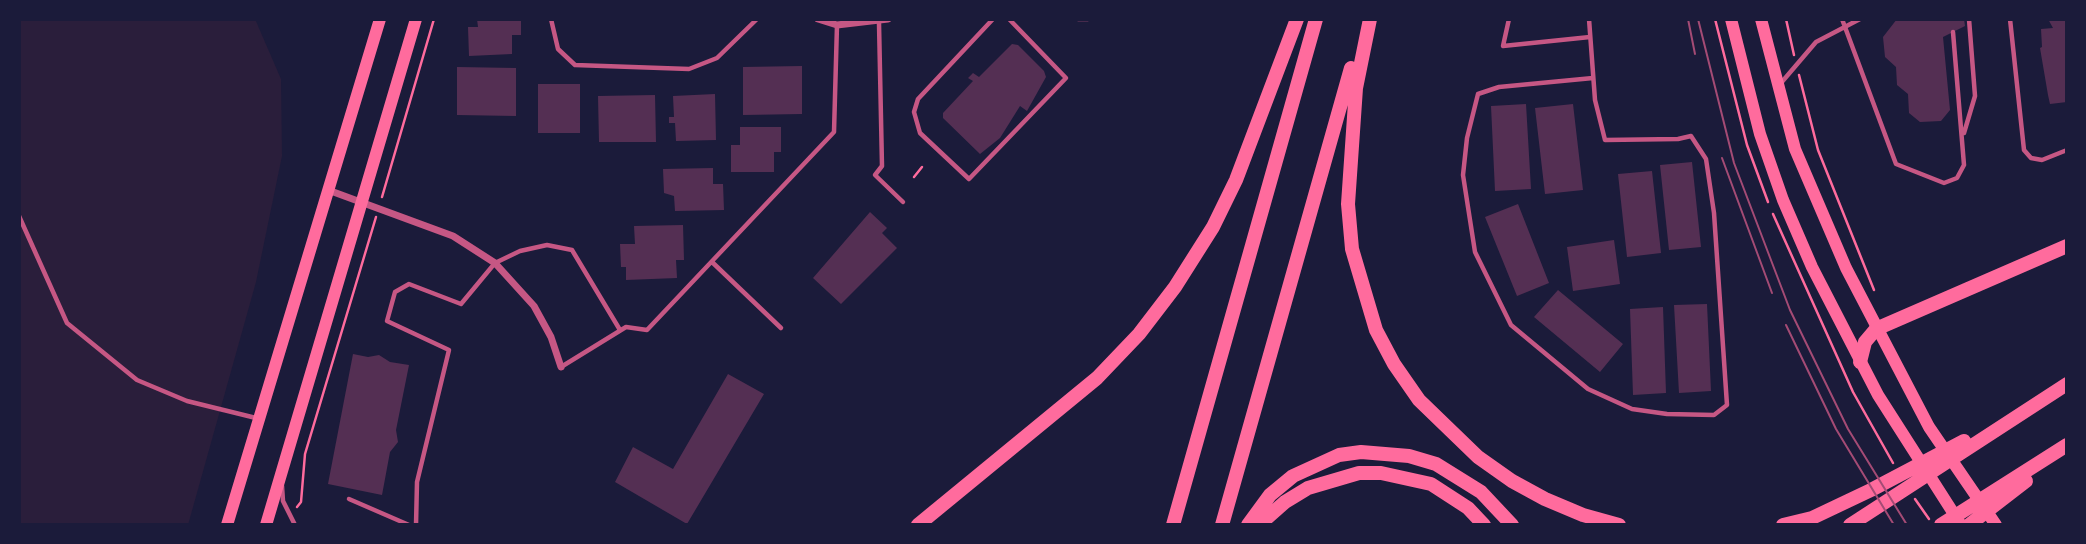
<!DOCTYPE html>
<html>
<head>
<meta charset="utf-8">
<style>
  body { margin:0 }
  #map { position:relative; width:2086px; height:544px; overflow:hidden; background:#1b1b3a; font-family:"Noto Sans",sans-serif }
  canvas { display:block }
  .frame { position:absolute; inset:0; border:21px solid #1b1b3a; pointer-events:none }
</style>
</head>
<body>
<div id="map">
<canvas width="2086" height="544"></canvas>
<div class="frame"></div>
</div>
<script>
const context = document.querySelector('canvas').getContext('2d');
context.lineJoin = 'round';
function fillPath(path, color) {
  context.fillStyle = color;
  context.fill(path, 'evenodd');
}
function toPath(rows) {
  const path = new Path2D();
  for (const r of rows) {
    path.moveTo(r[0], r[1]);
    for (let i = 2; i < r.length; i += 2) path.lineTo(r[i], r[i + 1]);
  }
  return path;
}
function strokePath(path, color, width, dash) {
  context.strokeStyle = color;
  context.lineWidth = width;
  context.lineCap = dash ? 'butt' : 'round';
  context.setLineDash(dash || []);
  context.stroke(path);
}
fillPath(toPath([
  [19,19,255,19,281,79,282,156,256,282,188,525,19,525]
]), '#2a1e3b');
fillPath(toPath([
  [477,19,521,19,521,35,512,35,512,54,469,56,468,27,478,27],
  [1897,19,1964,19,1965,26,1943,37,1950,110,1941,121,1920,122,1909,113,1908,94,1897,85,1896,67,1885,57,1883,37],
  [2048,19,2067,19,2067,102,2050,104,2048,95,2040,48,2042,47,2041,29,2053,28],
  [1012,44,1018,45,1044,71,1046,77,1027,111,1020,106,1000,138,980,154,943,118,943,113,973,81,968,78,973,73,979,77],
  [802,66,802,114,743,115,743,67],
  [457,67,516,68,516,116,457,115],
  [538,84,580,84,580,133,538,133],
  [715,94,716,140,676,141,675,123,669,123,669,117,674,117,673,96],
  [655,95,656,142,599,142,598,96],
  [1526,104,1531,189,1495,191,1491,106],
  [1573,104,1583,190,1545,194,1535,108],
  [740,127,781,127,781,152,774,152,774,172,731,172,731,145,740,145],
  [1692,162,1701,247,1669,250,1660,165],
  [713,168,713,184,723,184,724,210,675,211,674,196,664,193,663,169],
  [1652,171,1661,253,1627,257,1618,174],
  [1518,204,1549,283,1517,296,1485,217],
  [870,212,887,228,882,233,897,248,841,304,813,278],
  [683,225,684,260,676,260,677,278,626,280,626,267,621,267,620,244,635,244,634,226],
  [1614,240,1620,284,1573,291,1567,247],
  [1558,290,1623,344,1600,372,1534,317],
  [1707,304,1711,391,1679,393,1674,305],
  [1663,307,1666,393,1633,395,1630,309],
  [353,354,368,357,379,355,390,362,409,365,396,430,398,442,390,452,382,495,328,484],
  [728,374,764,394,687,524,615,482,633,447,673,469]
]), '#542f53');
strokePath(toPath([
  [1715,19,1747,145,1768,202],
  [1786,19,1794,55],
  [1799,75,1818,150,1874,290],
  [914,177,922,167],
  [382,197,434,19],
  [1773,214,1853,392,1893,463],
  [1915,499,1929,519],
  [297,507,301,502,305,454,376,217]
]), '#ff6b9d', 2.5);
strokePath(toPath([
  [551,19,558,49,575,65,689,69,717,58,757,19],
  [993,19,918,99,914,112,920,133,969,179,1066,78,1009,19],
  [1078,19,1088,19],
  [1509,19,1503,46,1590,37],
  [1589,19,1595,100,1605,140,1678,139,1691,136,1706,159,1714,213,1727,405,1714,415,1667,414,1632,409,1588,389,1511,325,1475,252,1463,175,1467,138,1478,94,1499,87,1593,78],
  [1842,19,1896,164,1944,183,1957,178,1964,165,1953,32],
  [2010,19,2024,150,2031,158,2042,160,2067,150],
  [879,23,882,166,875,175,903,202],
  [1781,83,1816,42,1860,19],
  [1964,133,1975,96,1969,19],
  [19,216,67,323,137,380,187,401,256,418],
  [712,262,781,328],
  [561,367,626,327,647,330,834,132,837,25],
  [282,486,283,501,295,525],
  [349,499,409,525],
  [416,525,417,482,449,350,387,321,395,292,409,284,461,304,495,263,520,251,547,245,572,250,620,330]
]), '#c65784', 4.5);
strokePath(toPath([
  [818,19,837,25,888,19],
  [328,190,453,236,495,263,534,306,551,337,561,367]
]), '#c65784', 7);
strokePath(toPath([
  [227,525,380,19],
  [266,525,416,19]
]), '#ff6b9d', 12);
strokePath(toPath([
  [1731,19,1760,134,1783,200,1812,267,1878,395,1961,525],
  [1761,19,1795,149,1846,268,1929,427,1996,525]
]), '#ff6b9d', 12);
strokePath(toPath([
  [1370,19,1356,88,1348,204,1352,249,1376,330,1394,364,1419,400,1478,457,1512,481,1545,499,1583,515,1619,525],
  [1860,362,1865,342,1876,329,2067,246],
  [918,525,1097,378,1139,334,1175,287,1213,227,1236,180,1297,19],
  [1173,525,1316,19],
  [1222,525,1351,68],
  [1248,525,1270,495,1293,476,1339,455,1361,452,1409,456,1436,464,1481,492,1512,525],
  [1259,525,1285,502,1308,488,1359,473,1381,473,1431,484,1468,508,1484,525],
  [1783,525,1812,518,1871,490,1964,441],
  [1850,525,2067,384],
  [1941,525,2067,445],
  [1969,525,2026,481]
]), '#ff6b9d', 14);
strokePath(toPath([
  [1688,19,1695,54],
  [1698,19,1734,163,1790,310,1848,429,1907,525],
  [1722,158,1772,293],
  [1786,325,1836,429,1894,525]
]), '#a44b75', 2);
</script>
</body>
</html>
